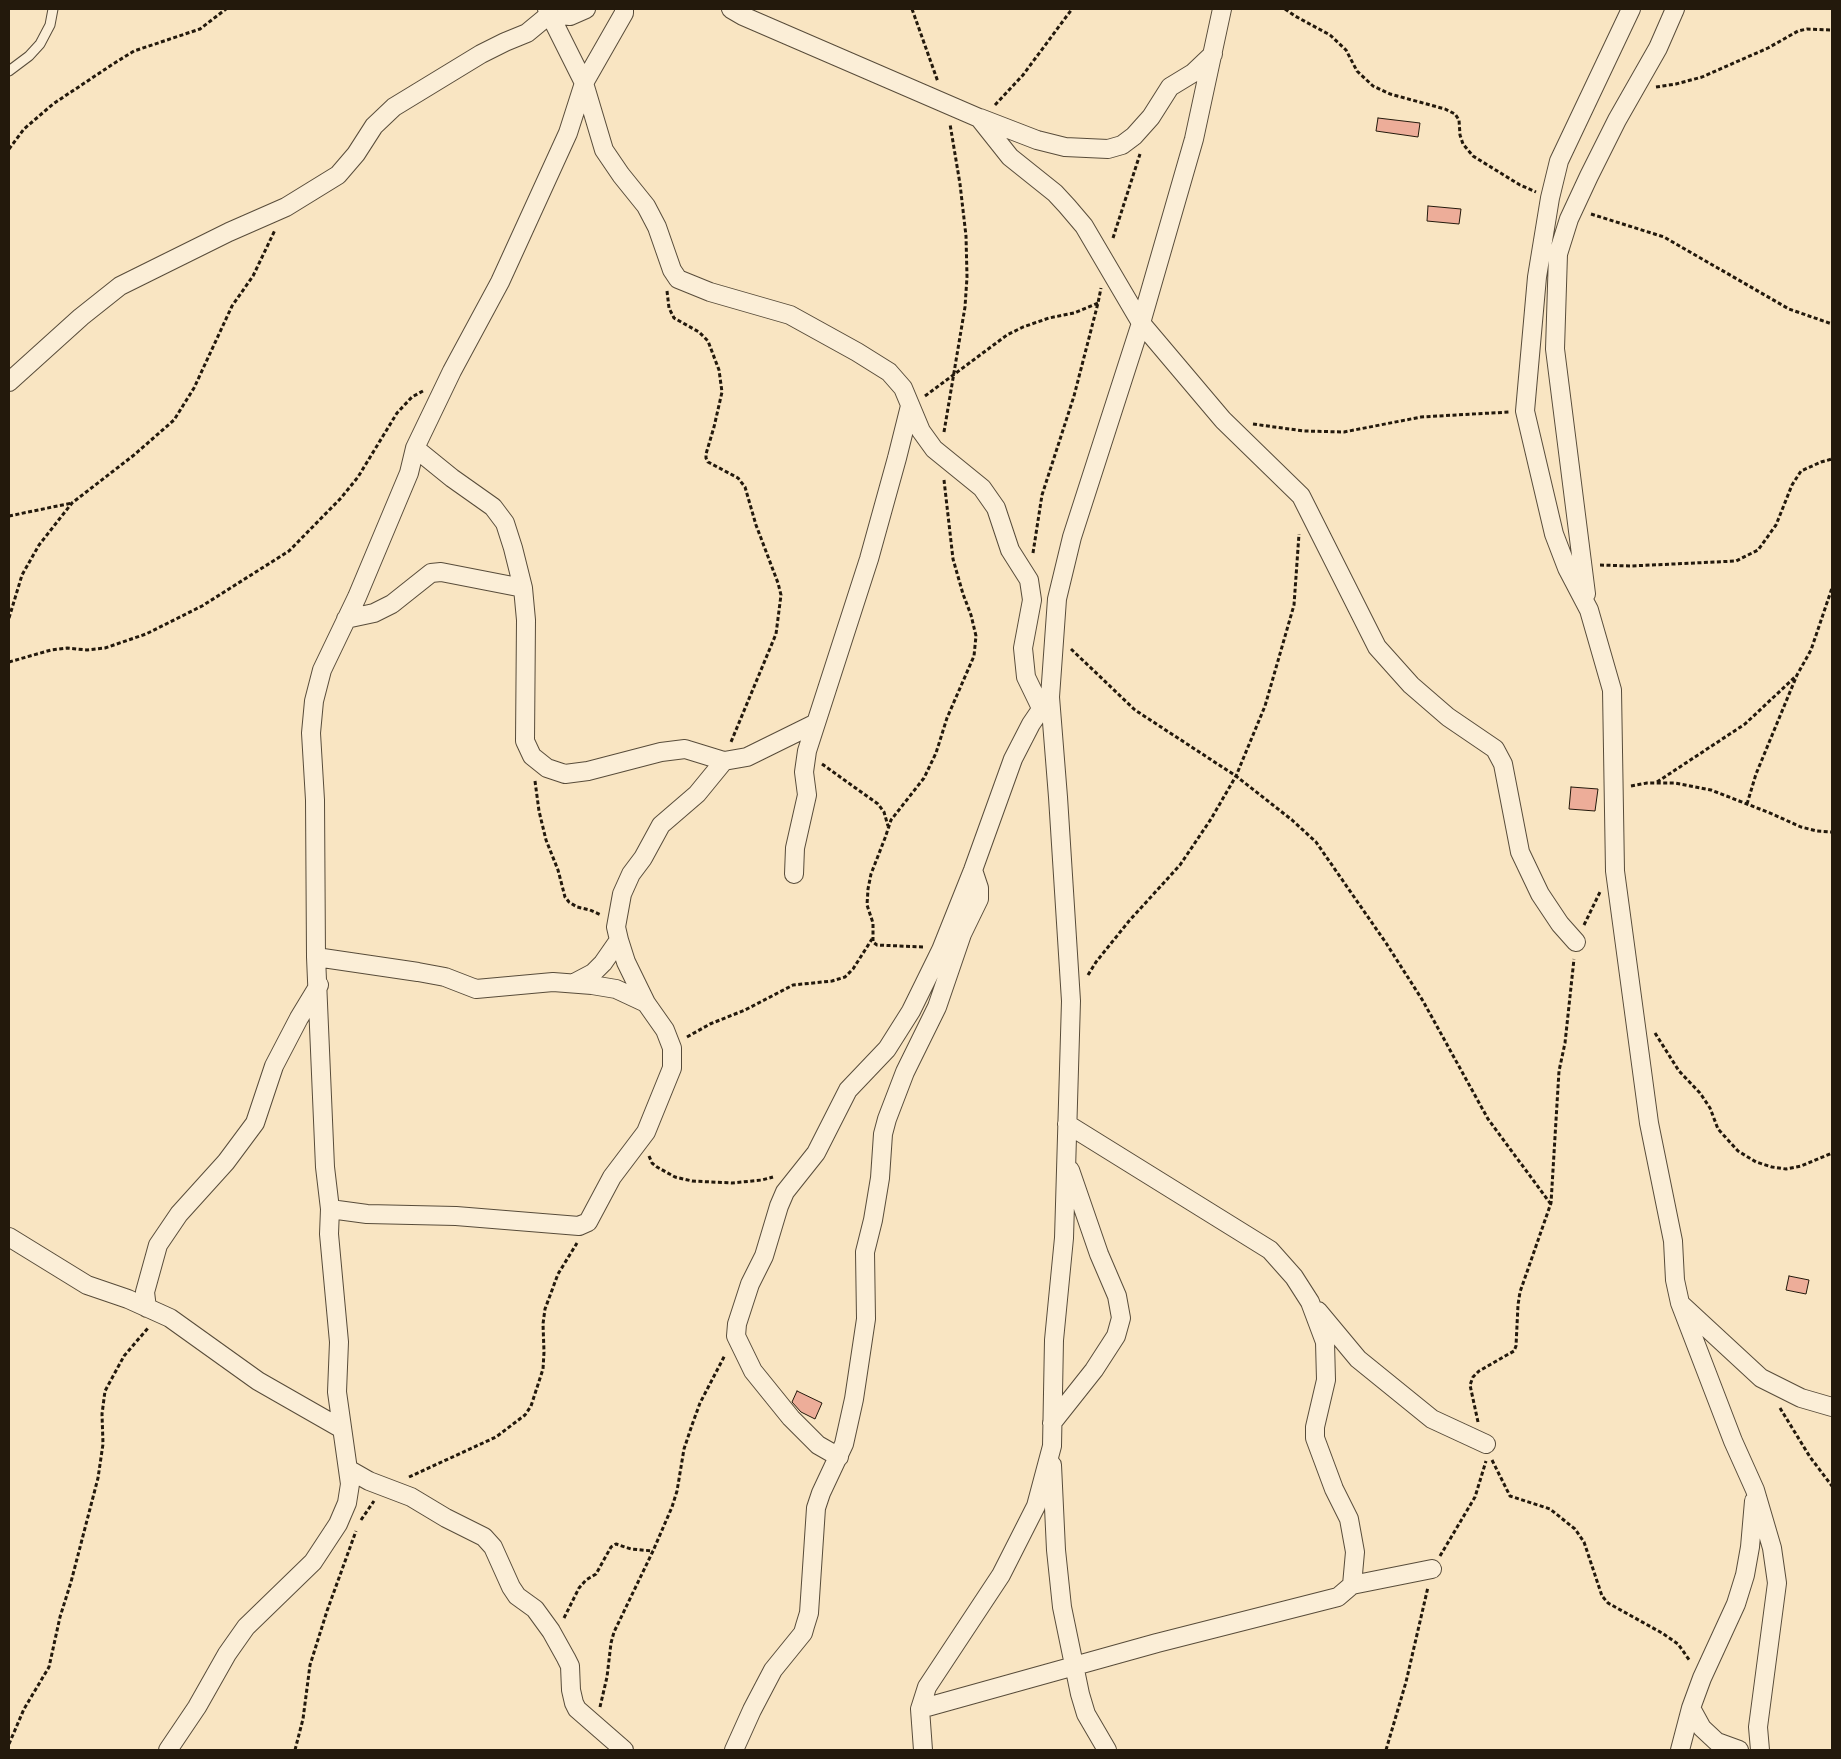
<!DOCTYPE html>
<html>
<head>
<meta charset="utf-8">
<style>
  body { margin:0 }
  #map { position:relative; width:1841px; height:1759px; overflow:hidden; background:#f9e5c2; font-family:"Old Standard TT",serif }
  canvas { display:block }
  .frame { position:absolute; inset:0; border:10px solid #23190c; pointer-events:none }
</style>
</head>
<body>
<div id="map">
<canvas width="1841" height="1759"></canvas>
<div class="frame"></div>
</div>
<script>
const context = document.querySelector('canvas').getContext('2d');
context.lineJoin = 'round';
function fillPath(path, color) {
  context.fillStyle = color;
  context.fill(path, 'evenodd');
}
function toPath(rows) {
  const path = new Path2D();
  for (const r of rows) {
    path.moveTo(r[0], r[1]);
    for (let i = 2; i < r.length; i += 2) path.lineTo(r[i], r[i + 1]);
  }
  return path;
}
function strokePath(path, color, width, dash) {
  context.strokeStyle = color;
  context.lineWidth = width;
  context.lineCap = dash ? 'butt' : 'round';
  context.setLineDash(dash || []);
  context.stroke(path);
}
const building = toPath([
  [1378,118,1420,123,1418,137,1376,131,1378,118],
  [1428,206,1461,209,1459,224,1427,221,1428,206],
  [1571,787,1598,789,1595,811,1569,809,1571,787],
  [1789,1276,1809,1280,1806,1294,1786,1290,1789,1276],
  [797,1391,822,1403,815,1419,801,1412,792,1402,797,1391]
]);
fillPath(building, '#edad99');
strokePath(building, '#23190c', 1);
const lane = toPath([
  [9,71,29,56,40,44,50,25,53,9]
]);
const street = toPath([
  [547,9,584,83,604,150,621,175,646,206,657,227,672,270,678,279,710,292,790,315,857,352,889,372,903,388,921,431,934,449,982,488,996,508,1010,550,1029,580,1032,600,1023,648,1026,677,1041,708],
  [731,9,743,16,979,118,1010,157,1055,193,1067,206,1084,226,1141,323,1223,420,1301,496,1377,647,1411,685,1448,717,1495,749,1503,764,1520,852,1540,894,1560,924,1576,942],
  [1631,9,1559,161,1550,198,1537,277,1525,411,1554,534,1567,568,1589,610,1612,690,1615,871,1649,1123,1673,1241,1675,1280,1680,1303,1733,1441,1755,1490,1772,1548,1777,1583,1758,1727,1760,1750],
  [980,118,1037,140,1065,147,1108,149,1122,145,1134,136,1151,117,1170,87,1193,73,1213,54],
  [9,382,81,317,120,286,229,232,286,207,338,175,356,154,374,126,394,107,481,54,505,42,527,33,550,14,570,16,586,9],
  [415,448,452,478,493,507,505,523,513,548,523,588,526,620,525,741,532,756,547,768,565,774,588,771,661,752,685,749,724,761,747,757,816,723],
  [1586,594,1555,349,1558,254,1569,219,1589,176,1617,120,1658,48,1675,9],
  [346,619,374,613,392,604,431,573,441,572,523,588],
  [794,874,795,848,807,795,804,772,807,751,869,559,897,458,910,406],
  [316,957,418,972,445,977,476,989,553,982,592,985,616,989,646,1003,665,1030,672,1048,672,1068,646,1132,612,1177,588,1222,579,1226,456,1216,367,1214,330,1209],
  [574,983,593,973,603,963,619,940],
  [646,1003,626,962,619,940,616,927,622,894,631,874,643,858,661,825,697,794,724,761],
  [1067,1124,1270,1250,1294,1277,1310,1302,1325,1342,1326,1380,1315,1427,1315,1438,1334,1489,1349,1519,1355,1552,1352,1585],
  [9,1237,87,1285,128,1299,170,1318,258,1381,342,1429],
  [1682,1305,1761,1378,1801,1398,1832,1407],
  [147,1308,145,1292,158,1245,179,1214,226,1162,255,1123,274,1066,299,1018,319,985],
  [1318,1311,1358,1359,1432,1419,1486,1444],
  [1052,1423,1094,1370,1116,1336,1121,1318,1117,1296,1099,1254,1070,1170],
  [839,1457,818,1445,791,1418,753,1371,736,1336,737,1324,750,1284,764,1256,779,1206,785,1192,816,1153,848,1090,887,1049,911,1011,941,950,973,870,1013,759,1031,724,1048,699],
  [1052,1465,1056,1550,1062,1607,1080,1694,1086,1714,1107,1750],
  [348,1469,369,1481,411,1497,446,1518,484,1537,493,1547,511,1587,517,1596,535,1609,551,1631,566,1658,570,1666,571,1690,574,1703,577,1709,624,1750],
  [1691,1708,1702,1728,1717,1742,1739,1750],
  [920,1709,1157,1643,1338,1597,1352,1585,1432,1569],
  [168,1750,197,1707,227,1654,246,1627,313,1562,338,1524,347,1503,350,1484,337,1392,339,1342,329,1234,330,1209,325,1167,316,957,315,800,311,733,314,701,322,670,357,597,409,473,415,448,452,371,500,282,568,133,584,83,624,13,624,9],
  [734,1750,752,1710,773,1670,803,1633,805,1626,809,1613,816,1508,821,1493,844,1444,854,1399,866,1319,865,1252,873,1220,880,1178,883,1134,887,1119,905,1072,937,1007,962,934,979,899,979,888,973,870],
  [923,1750,920,1709,927,1687,1001,1575,1036,1506,1052,1446,1054,1340,1064,1238,1071,1001,1058,797,1050,697,1057,599,1072,537,1141,323,1194,139,1222,9],
  [1680,1750,1691,1708,1702,1678,1736,1604,1745,1575,1750,1547,1754,1501]
]);
strokePath(lane, '#584c3a', 11);
strokePath(street, '#584c3a', 20);
strokePath(toPath([
  [912,9,938,82],
  [1285,9,1295,16,1330,35,1346,50,1357,71,1373,86,1390,94,1445,109,1455,114,1459,120,1460,135,1463,144,1473,156,1520,185,1536,192],
  [1656,87,1676,84,1702,77,1768,48,1798,31,1807,29,1832,30],
  [995,105,1023,75,1072,9],
  [9,149,24,129,53,104,113,64,134,51,200,29,226,9],
  [1591,214,1664,237,1789,309,1832,324],
  [1113,238,1140,154],
  [667,291,669,308,674,318,699,332,708,341,719,370,722,392,714,427,706,454,706,458,708,462,738,478,745,487,756,525,778,583,781,595,776,634,731,742],
  [925,396,1007,335,1023,327,1049,318,1074,313,1098,303],
  [1253,424,1304,431,1344,432,1421,417,1509,412],
  [944,432,965,307,967,277,966,236,960,184,950,124],
  [9,516,72,503],
  [1033,553,1042,495,1074,396,1098,303,1101,288],
  [1600,565,1631,566,1736,561,1758,550,1776,525,1792,485,1801,471,1821,462,1832,459],
  [9,618,22,575,39,545,72,503,134,455,174,420,194,388,232,306,253,276,275,230],
  [1071,649,1135,710,1236,776,1292,820,1316,842,1386,943,1423,1001,1488,1119,1550,1203],
  [9,662,51,650,67,648,87,650,105,648,146,634,202,606,289,551,341,498,358,477,397,413,412,397,423,391],
  [822,764,878,804,884,812,888,826],
  [535,781,539,811,546,840,558,870,565,897,569,902,577,907,590,910,601,915],
  [1657,782,1745,724,1795,677],
  [1631,786,1647,783,1675,783,1711,790,1770,813,1801,827,1817,831,1832,832],
  [1747,804,1756,774,1797,675,1811,650,1832,588],
  [1584,925,1600,892],
  [923,947,877,945,873,942,873,923,867,905,868,889,871,874,885,838,891,820,924,778,936,753,947,718,974,656,976,636,971,615,963,594,953,559,944,480],
  [1088,975,1096,962,1129,921,1180,865,1211,819,1236,776,1265,706,1294,605,1299,534],
  [1655,1033,1679,1071,1700,1093,1710,1108,1718,1129,1738,1151,1756,1162,1772,1167,1786,1169,1801,1166,1832,1153],
  [687,1037,710,1024,745,1010,793,985,832,981,845,977,853,969,872,939],
  [649,1156,652,1163,657,1167,675,1177,692,1181,732,1183,762,1180,773,1177],
  [1780,1408,1810,1457,1832,1486],
  [1478,1422,1470,1385,1473,1377,1479,1371,1514,1351,1516,1346,1518,1305,1520,1292,1551,1203,1559,1071,1565,1043,1574,959],
  [1492,1460,1510,1496,1550,1509,1575,1529,1584,1542,1602,1596,1608,1603,1662,1633,1678,1644,1690,1661],
  [409,1477,496,1437,525,1415,531,1406,543,1369,544,1352,543,1324,545,1309,558,1274,577,1243],
  [361,1520,374,1501],
  [1440,1556,1475,1497,1486,1461],
  [564,1618,579,1588,586,1580,596,1574,611,1547,616,1544,631,1549,653,1551],
  [600,1707,607,1677,611,1643,614,1632,653,1551,672,1507,677,1491,684,1449,692,1425,700,1403,725,1355],
  [9,1744,24,1709,49,1667,60,1617,71,1582,98,1478,103,1444,102,1414,105,1391,124,1356,148,1328],
  [295,1750,303,1719,310,1665,327,1611,356,1531],
  [1386,1750,1406,1682,1428,1587]
]), '#23190c', 3, [4, 2.5]);
strokePath(lane, '#fbeed7', 9);
strokePath(street, '#fbeed7', 18);
</script>
</body>
</html>
